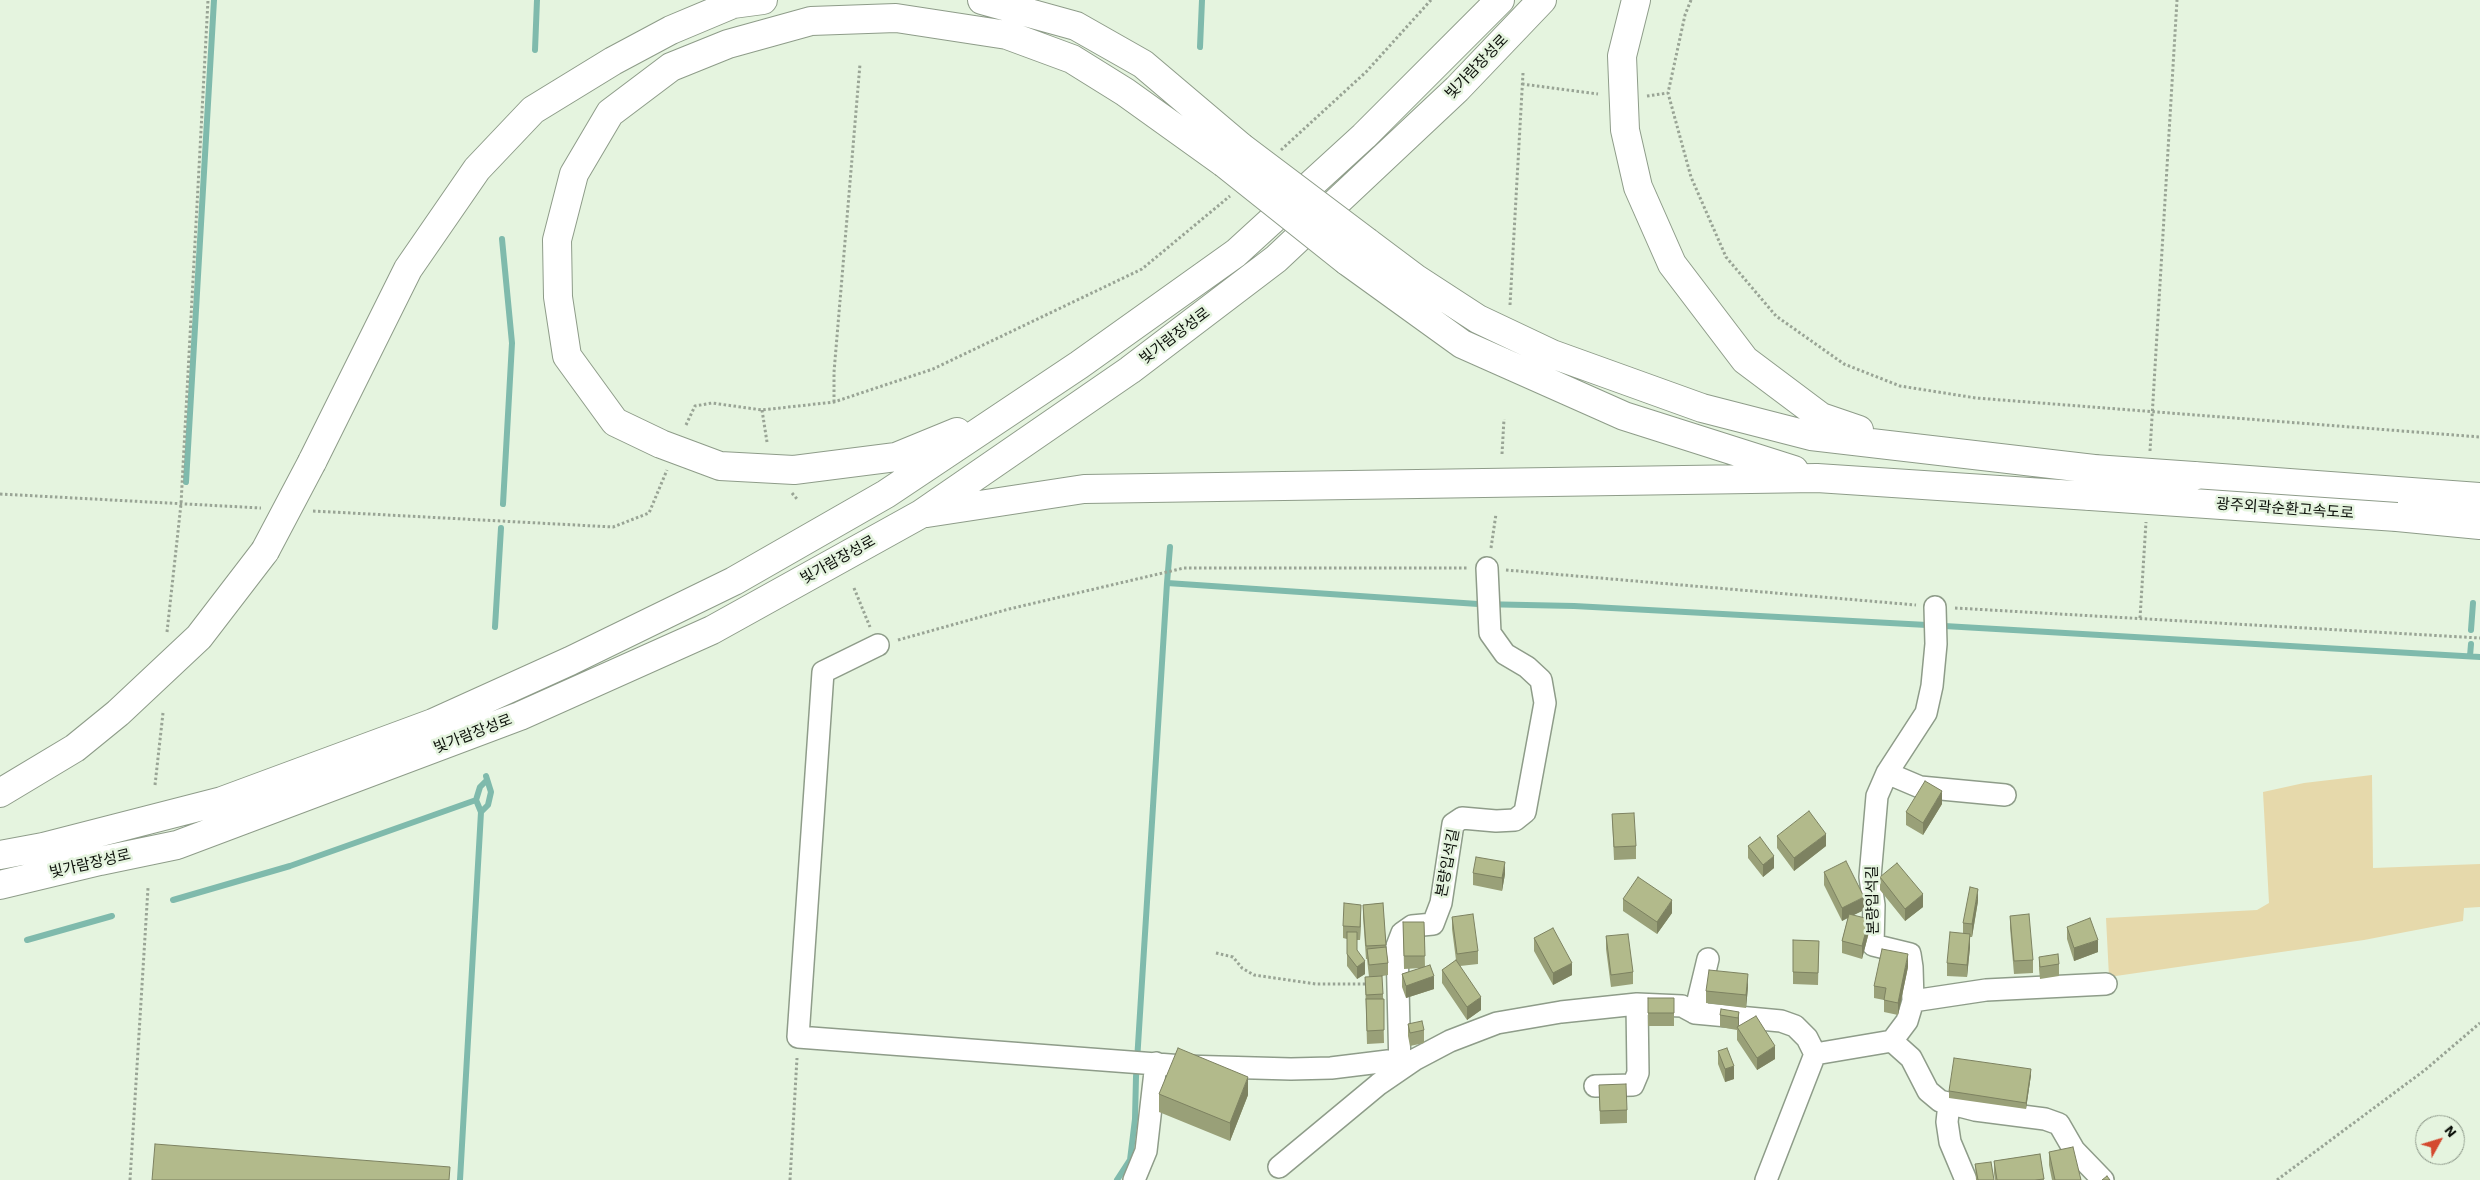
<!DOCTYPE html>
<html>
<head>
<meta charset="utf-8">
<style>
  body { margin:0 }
  #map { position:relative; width:2480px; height:1180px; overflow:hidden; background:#e5f4df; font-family:"Work Sans",sans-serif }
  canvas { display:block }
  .north { position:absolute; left:2415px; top:1115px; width:50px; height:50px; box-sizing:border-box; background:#e5f4df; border:1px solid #8e998a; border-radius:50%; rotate:51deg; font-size:14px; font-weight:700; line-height:20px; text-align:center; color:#0c100a }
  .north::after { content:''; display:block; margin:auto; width:18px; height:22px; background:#d4492f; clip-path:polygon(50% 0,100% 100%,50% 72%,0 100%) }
</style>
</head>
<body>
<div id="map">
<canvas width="2480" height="1180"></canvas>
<div class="north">N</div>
</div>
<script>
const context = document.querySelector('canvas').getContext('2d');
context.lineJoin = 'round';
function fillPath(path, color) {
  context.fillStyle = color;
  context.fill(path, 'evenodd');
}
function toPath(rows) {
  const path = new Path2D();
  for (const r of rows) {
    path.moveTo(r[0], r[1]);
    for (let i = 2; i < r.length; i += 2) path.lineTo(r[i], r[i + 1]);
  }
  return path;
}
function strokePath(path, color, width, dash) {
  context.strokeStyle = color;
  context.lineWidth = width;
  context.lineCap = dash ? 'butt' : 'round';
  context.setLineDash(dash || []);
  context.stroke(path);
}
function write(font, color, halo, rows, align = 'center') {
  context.font = font + ' "Work Sans","Noto Sans KR",sans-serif';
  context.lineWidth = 5;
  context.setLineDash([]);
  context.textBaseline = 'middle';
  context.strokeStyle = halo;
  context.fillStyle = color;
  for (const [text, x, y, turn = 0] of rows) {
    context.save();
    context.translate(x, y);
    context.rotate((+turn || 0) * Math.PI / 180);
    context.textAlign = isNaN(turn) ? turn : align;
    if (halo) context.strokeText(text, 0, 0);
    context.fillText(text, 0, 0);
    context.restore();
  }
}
fillPath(toPath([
  [2372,775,2373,868,2480,864,2480,907,2464,908,2463,921,2364,940,2109,977,2106,918,2257,910,2269,903,2263,792,2304,783]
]), '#e6d9ab');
strokePath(toPath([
  [1200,47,1202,0],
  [535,50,537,0],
  [502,239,512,343,503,504],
  [186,482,214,0],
  [1167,583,1170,547],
  [495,627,501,528],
  [2471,630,2473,603],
  [2470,656,2471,644],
  [481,812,476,800,480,787,487,780],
  [173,900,290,866,476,800],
  [27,940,112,916],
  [460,1180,481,812,488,805,491,792,486,776],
  [1117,1180,1130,1160,1135,1119,1136,1077,1167,583,1478,604,1574,606,1927,625,2480,657]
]), '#7fbaac', 6);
const minor = toPath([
  [878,645,823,672,798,1037,1183,1066,1291,1069,1331,1068,1388,1061,1400,1069,1397,946,1402,933,1412,926,1433,924,1441,903,1453,824,1462,818,1496,821,1515,820,1525,812,1545,703,1541,680,1527,667,1505,654,1490,633,1487,568],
  [1887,773,1920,787,2005,795],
  [1913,1001,1986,990,2106,984],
  [1695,1013,1708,959],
  [1892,1041,1911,1058,1928,1091,1940,1101,1975,1110,2045,1119,2059,1124,2074,1150,2103,1180],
  [1595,1086,1633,1085,1638,1073,1637,1004],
  [1949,1104,1947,1122,1950,1142,1966,1180],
  [1279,1167,1379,1084,1414,1060,1450,1041,1497,1023,1561,1012,1637,1004,1682,1006,1695,1013,1781,1021,1795,1026,1807,1038,1815,1054,1892,1041,1907,1021,1913,1001,1912,967,1910,954,1873,945,1874,905,1870,877,1877,796,1887,773,1926,713,1932,686,1936,644,1935,607],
  [1134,1180,1146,1151,1156,1063],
  [1766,1180,1815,1054]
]);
const highway = toPath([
  [982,0,1076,26,1143,64,1241,147],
  [1636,0,1622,56,1625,130,1638,187,1672,264,1745,360,1821,417,1859,430],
  [1367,242,1415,278,1478,319,1552,354,1702,408,1811,436,2094,469],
  [1347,261,1462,344,1624,416,1794,470],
  [957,432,896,457,794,470,720,466,661,444,615,422,567,356,558,297,557,240,574,174,610,113,671,67,728,44,811,21,896,18,1007,35,1072,59,1125,92,1224,163],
  [312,462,408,269,477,169,533,110,613,61,671,30,733,4,763,0],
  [2194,476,2480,497],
  [927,513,1084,489,1817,478,2090,496],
  [2397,517,2480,525],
  [0,793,75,748,118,713,199,637,265,551],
  [0,855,43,847,222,801,433,723,570,661,734,581,886,494,1079,365,1236,253,1364,136,1500,0],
  [0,885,100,861,177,845,520,716,712,630,921,514,1130,370,1276,259,1457,89,1542,0]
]);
strokePath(minor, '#8e9c89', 24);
strokePath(highway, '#8e9c89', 30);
strokePath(toPath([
  [1691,0,1685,15,1668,93,1691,177,1726,257,1776,316,1844,364,1900,386,1976,398,2480,437],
  [1522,84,1598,94],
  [1647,96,1668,93],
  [1281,150,1366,72,1431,0],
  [1510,305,1523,73],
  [834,402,834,372,860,64],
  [762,410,767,442],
  [686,425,695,406,712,403,762,410,834,402,933,369,1142,269,1230,196],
  [2150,451,2177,0],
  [1502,454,1504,419],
  [792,493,797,499],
  [0,494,261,508],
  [313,511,613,527,649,513,667,470],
  [1491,548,1496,514],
  [1506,570,1916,605],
  [854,588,870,627],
  [1955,608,2480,638],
  [2140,618,2146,522],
  [167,632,181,504,208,0],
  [898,640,1009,609,1184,568,1468,568],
  [155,785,163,713],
  [1216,953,1233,957,1242,968,1254,975,1316,984,1368,984],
  [130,1180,148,888],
  [790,1180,797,1058],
  [2277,1180,2425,1070,2480,1023]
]), '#99a495', 3, [2.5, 2.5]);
strokePath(minor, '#fff', 21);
strokePath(highway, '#fff', 28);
const highwayBridge = toPath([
  [1241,147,1367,242],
  [1224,163,1347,261],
  [2094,469,2194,476],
  [2090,496,2397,517],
  [265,551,312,462]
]);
strokePath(highwayBridge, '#8e9c89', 30, []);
strokePath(highwayBridge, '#fff', 28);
fillPath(toPath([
  [1942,804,1923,835,1906,825,1906,812],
  [1612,814,1636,846,1636,859,1614,860],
  [1777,836,1826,846,1794,871,1777,848],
  [1748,846,1774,868,1763,877,1748,858],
  [1824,872,1864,910,1853,915,1869,932,1862,959,1842,953,1842,941,1848,917,1842,921,1824,885],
  [1473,873,1505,874,1502,891,1473,885],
  [1880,877,1923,907,1905,921,1880,890],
  [1623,899,1672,913,1657,934,1623,911],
  [1978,901,1972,937,1970,937,1970,947,1967,977,1947,976,1947,963,1963,934,1963,923],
  [1383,903,1386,947,1388,963,1388,975,1377,977,1383,994,1384,1043,1367,1044,1365,977,1369,977,1367,959,1366,959,1363,917,1363,905],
  [2010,916,2033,960,2033,973,2014,974,2010,928],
  [1361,917,1360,940,1357,940,1357,950,1365,974,1357,979,1347,966,1347,939,1343,938,1343,926],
  [1452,917,1478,951,1478,964,1460,966,1481,1010,1467,1020,1442,983,1442,970,1456,960,1452,929],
  [1403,922,1424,922,1425,967,1434,989,1406,998,1402,987,1402,974,1421,968,1404,969],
  [2067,927,2098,952,2074,961,2067,939],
  [1606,936,1633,972,1633,984,1611,987,1606,949],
  [1534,938,1572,975,1553,985,1534,951],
  [1793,940,1819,941,1818,985,1793,984],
  [2039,957,2059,964,2059,976,2040,979,2039,969],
  [1908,967,1898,1015,1884,1012,1884,1000,1874,998,1874,986],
  [1748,987,1746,1008,1706,1003,1706,991],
  [1648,998,1674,998,1674,1026,1648,1026],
  [1739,1012,1738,1026,1775,1059,1757,1070,1737,1040,1737,1030,1720,1027,1720,1015],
  [1408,1024,1424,1030,1424,1043,1410,1046,1408,1036],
  [1718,1051,1734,1079,1725,1082,1718,1064],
  [2031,1075,2026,1109,1949,1098,1949,1091],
  [1599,1085,1627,1110,1627,1123,1600,1124],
  [1159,1094,1248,1095,1230,1141,1159,1112],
  [2049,1152,2081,1180,2052,1180,2049,1165],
  [2040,1154,2044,1180,1995,1180,1994,1173,1994,1161],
  [1975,1164,1994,1180,1976,1180]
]), '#99a078');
fillPath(toPath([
  [1942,791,1942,804,1923,835,1923,823],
  [1826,834,1826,846,1794,871,1794,858],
  [1774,856,1774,868,1763,877,1763,865],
  [1505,862,1505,874,1502,891,1502,878],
  [1978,889,1978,901,1972,937,1972,924],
  [1923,894,1923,907,1905,921,1905,909],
  [1864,897,1864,910,1842,921,1842,908],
  [1672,900,1672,913,1657,934,1657,922],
  [1361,905,1361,917,1360,940,1360,927],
  [1869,919,1869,932,1862,959,1862,946],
  [1970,934,1970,947,1967,977,1967,965],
  [2098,940,2098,952,2074,961,2074,948],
  [1908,954,1908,967,1898,1015,1898,1003],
  [1365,961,1365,974,1357,979,1357,967],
  [1572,963,1572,975,1553,985,1553,973],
  [1748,974,1748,987,1746,1008,1746,995],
  [1434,976,1434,989,1406,998,1406,986],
  [1481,997,1481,1010,1467,1020,1467,1007],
  [1739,1012,1739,1025,1738,1030,1738,1018],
  [1775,1046,1775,1059,1757,1070,1757,1058],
  [1734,1066,1734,1079,1725,1082,1725,1069],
  [2031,1069,2031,1075,2026,1109,2026,1103],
  [1248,1077,1248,1095,1230,1141,1230,1123]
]), '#7d8261');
const building = toPath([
  [1925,781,1942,791,1923,823,1906,812,1925,781],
  [1809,811,1826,834,1794,858,1777,836,1809,811],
  [1634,813,1636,846,1614,847,1612,814,1634,813],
  [1760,837,1774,856,1763,865,1748,846,1760,837],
  [1476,857,1505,862,1502,878,1473,873,1476,857],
  [1846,861,1864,897,1842,908,1824,872,1846,861],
  [1897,863,1923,894,1905,909,1880,877,1897,863],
  [1638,877,1672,900,1657,922,1623,899,1638,877],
  [1970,887,1978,889,1972,924,1963,923,1970,887],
  [1344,903,1361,905,1360,927,1343,926,1344,903],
  [1383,903,1386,945,1366,946,1363,905,1383,903],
  [1473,914,1478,951,1457,954,1452,917,1473,914],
  [1849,914,1869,919,1862,946,1842,941,1849,914],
  [2029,914,2033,960,2014,961,2010,916,2029,914],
  [2090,918,2098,940,2074,948,2067,927,2090,918],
  [1403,922,1424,922,1425,956,1404,956,1403,922],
  [1553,928,1572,963,1553,973,1534,938,1553,928],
  [1347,932,1357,932,1357,950,1365,961,1357,967,1347,954,1347,932],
  [1950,932,1970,934,1967,965,1947,963,1950,932],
  [1628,934,1633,972,1611,975,1606,936,1628,934],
  [1793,940,1819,941,1818,973,1793,972,1793,940],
  [1386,947,1388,963,1369,965,1367,949,1386,947],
  [1882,949,1908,954,1898,1003,1884,1000,1886,988,1874,986,1882,949],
  [2058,954,2059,964,2040,967,2039,957,2058,954],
  [1456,960,1481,997,1467,1007,1442,970,1456,960],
  [1430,965,1434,976,1406,986,1402,974,1430,965],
  [1709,970,1748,974,1746,995,1706,991,1709,970],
  [1382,976,1383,994,1366,995,1365,977,1382,976],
  [1648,998,1674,998,1674,1013,1648,1013,1648,998],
  [1366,999,1384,999,1384,1030,1367,1031,1366,999],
  [1721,1009,1739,1012,1738,1018,1720,1015,1721,1009],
  [1756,1016,1775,1046,1757,1058,1737,1027,1756,1016],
  [1422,1021,1424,1030,1410,1033,1408,1024,1422,1021],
  [1178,1048,1248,1077,1230,1123,1159,1094,1178,1048],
  [1727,1048,1734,1066,1725,1069,1718,1051,1727,1048],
  [1954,1058,2031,1069,2026,1103,1949,1091,1954,1058],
  [1626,1084,1627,1110,1600,1111,1599,1085,1626,1084],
  [155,1144,450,1167,449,1180,152,1180,155,1144],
  [2073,1147,2081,1180,2055,1180,2049,1152,2073,1147],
  [2040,1154,2044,1179,2035,1180,1997,1180,1994,1161,2040,1154],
  [1991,1162,1994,1180,1978,1180,1975,1164,1991,1162],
  [2107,1176,2110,1180,2102,1180,2107,1176]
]);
fillPath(building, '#b2ba8b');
strokePath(building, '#7d8261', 1);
write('15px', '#0c100a', '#e5f4df', [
  ["빛가람장성로",1477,67,-46],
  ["빛가람장성로",1175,336,-37],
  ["광주외곽순환고속도로",2285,509,4],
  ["빛가람장성로",838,560,-29],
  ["빛가람장성로",473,734,-21],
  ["본량입석길",1448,863,-79],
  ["빛가람장성로",90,864,-13],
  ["본량입석길",1873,900,-91]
]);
</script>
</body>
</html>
